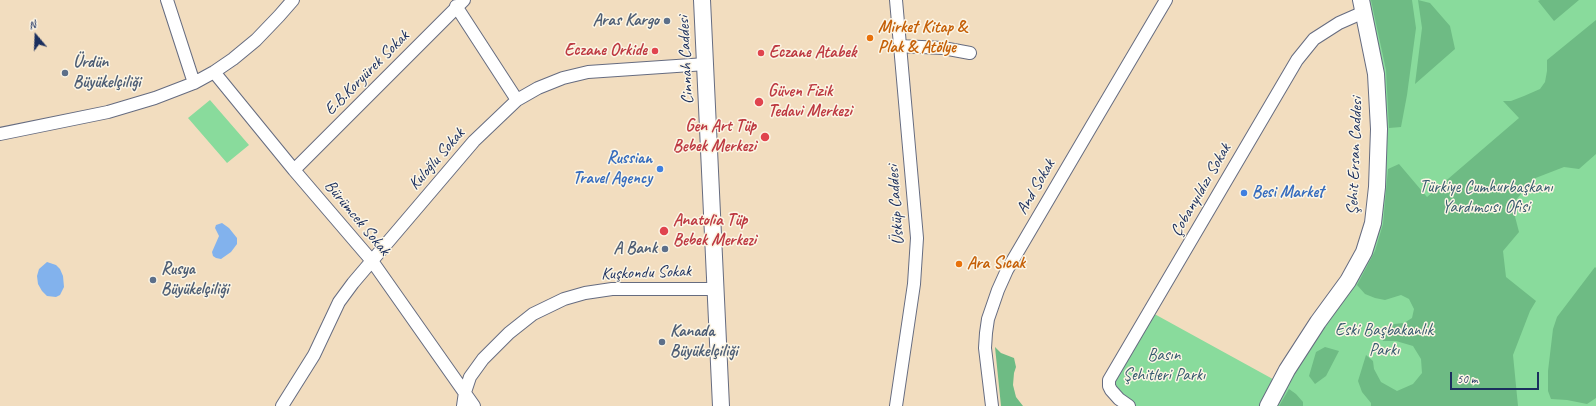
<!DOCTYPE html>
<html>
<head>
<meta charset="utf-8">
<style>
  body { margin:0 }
  #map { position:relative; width:1596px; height:406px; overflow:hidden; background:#f2ddbf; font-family:Caveat,sans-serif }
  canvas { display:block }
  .north { position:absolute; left:16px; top:16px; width:40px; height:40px; -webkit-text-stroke:3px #fcf5e5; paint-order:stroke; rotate:341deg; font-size:11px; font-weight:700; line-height:16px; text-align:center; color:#1b2f5e }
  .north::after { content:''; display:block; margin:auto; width:14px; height:18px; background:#1b2f5e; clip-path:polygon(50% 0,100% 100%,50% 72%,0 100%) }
  .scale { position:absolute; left:1450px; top:372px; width:89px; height:18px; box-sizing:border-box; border:2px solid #1b2f5e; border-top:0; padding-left:5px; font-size:12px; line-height:14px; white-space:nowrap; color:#1b2f5e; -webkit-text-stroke:3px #fcf5e5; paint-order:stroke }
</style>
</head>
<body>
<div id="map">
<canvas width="1596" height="406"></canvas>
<div class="north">N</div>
<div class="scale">50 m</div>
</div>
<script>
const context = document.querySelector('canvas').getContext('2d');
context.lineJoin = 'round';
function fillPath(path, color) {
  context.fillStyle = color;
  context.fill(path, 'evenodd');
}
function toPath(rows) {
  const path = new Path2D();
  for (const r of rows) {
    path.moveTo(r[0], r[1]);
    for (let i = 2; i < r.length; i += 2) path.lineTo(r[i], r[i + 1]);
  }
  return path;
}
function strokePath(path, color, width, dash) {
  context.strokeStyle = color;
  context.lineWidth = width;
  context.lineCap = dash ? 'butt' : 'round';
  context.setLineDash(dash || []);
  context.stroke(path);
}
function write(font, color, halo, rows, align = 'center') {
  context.font = font + ' Caveat,sans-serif';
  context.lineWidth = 3;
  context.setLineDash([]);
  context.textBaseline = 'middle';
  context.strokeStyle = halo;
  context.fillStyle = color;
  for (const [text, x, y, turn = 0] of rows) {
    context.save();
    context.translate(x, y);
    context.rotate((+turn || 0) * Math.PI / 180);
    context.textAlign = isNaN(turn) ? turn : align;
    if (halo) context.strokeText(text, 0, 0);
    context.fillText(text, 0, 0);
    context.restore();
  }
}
fillPath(toPath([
  [1361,0,1596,0,1596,406,1129,406,1109,380,1149,311,1280,383,1364,252,1379,129],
  [210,100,249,145,227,163,188,118]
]), '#89db9c');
fillPath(toPath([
  [1371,0,1412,0,1416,28,1407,95,1401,127,1389,128,1386,70],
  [1418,0,1430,3,1450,26,1455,49,1415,84,1422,28],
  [1540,0,1579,0,1554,21,1538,1],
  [1596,20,1596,154,1579,169,1564,167,1533,179,1512,205,1519,232,1503,251,1506,277,1536,301,1530,311,1513,355,1518,406,1371,406,1371,403,1362,392,1358,381,1366,355,1373,361,1374,369,1381,382,1397,391,1413,384,1422,373,1421,359,1413,346,1396,341,1383,341,1380,332,1394,324,1404,323,1412,318,1414,309,1409,299,1401,295,1385,300,1375,298,1365,294,1357,285,1375,251,1383,224,1388,169,1399,164,1427,197,1519,118,1503,101,1511,101,1524,96,1540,89,1545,82,1547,71,1547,60],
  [1595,267,1596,268,1596,398,1587,404,1567,400,1551,399,1548,391,1548,371,1553,329,1557,317],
  [995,347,1001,353,1014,358,1016,367,1014,373,1013,385,1016,397,1023,406,1001,406],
  [1325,347,1339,351,1326,376,1315,384,1309,376,1316,352],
  [1289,389,1296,394,1303,402,1303,406,1279,406]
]), '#6ebb84');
fillPath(toPath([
  [222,223,229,228,237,238,237,244,231,252,221,259,216,258,213,256,212,252,219,236,215,228,216,225],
  [47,262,56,265,60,269,63,276,64,287,60,295,56,297,47,296,42,291,38,284,37,276,39,269]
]), '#82b2ed');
const minor = toPath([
  [167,0,194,83],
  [456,6,517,100],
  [900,46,943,48,970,53],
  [214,72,294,170,372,261,474,406],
  [0,134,108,112,155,98,194,83,214,72,233,59,256,40,279,16,293,0],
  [294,170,464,0],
  [282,406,314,355,339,302,353,283,474,141,517,100,538,88,563,78,588,72,706,64],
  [463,406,465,392,470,377,483,359,509,333,533,314,564,299,585,293,612,289,715,289],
  [896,406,914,284,917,238,896,0],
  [992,406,985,348,986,333,988,319,998,290,1007,270,1091,127,1166,0],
  [1129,406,1119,399,1111,390,1109,386,1109,380,1297,60,1314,39,1339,23,1364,12]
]);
const major = toPath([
  [702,0,721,406],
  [1268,406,1287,370,1318,322,1348,281,1364,252,1373,223,1377,187,1379,129,1376,74,1361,0]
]);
strokePath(minor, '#666c80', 14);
strokePath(major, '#666c80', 18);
strokePath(minor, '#fff', 12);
strokePath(major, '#fff', 16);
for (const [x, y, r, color] of [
  [667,21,4,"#5c6f8a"],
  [870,38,4,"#e8710a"],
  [655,51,4,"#e0444e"],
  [761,53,4,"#e0444e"],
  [65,73,4,"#5c6f8a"],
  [759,102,5,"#e0444e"],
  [765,137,5,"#e0444e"],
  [660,169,4,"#3f7fe0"],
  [1244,193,4,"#3f7fe0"],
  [664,231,5,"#e0444e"],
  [665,249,4,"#5c6f8a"],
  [959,264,4,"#e8710a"],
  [153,280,4,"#5c6f8a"],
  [662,342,4,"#5c6f8a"]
]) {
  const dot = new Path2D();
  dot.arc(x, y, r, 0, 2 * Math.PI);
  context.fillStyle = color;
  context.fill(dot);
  strokePath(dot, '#fcf5e5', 1.5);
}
write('bold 17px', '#4e5e75', '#fcf5e5', [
  ["Aras Kargo",659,21,"right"],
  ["Ürdün",73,63],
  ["Büyükelçiliği",73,83],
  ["A Bank",657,249,"right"],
  ["Rusya",161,270],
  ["Büyükelçiliği",161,290],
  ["Kanada",670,332],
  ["Büyükelçiliği",670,352]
], 'left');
write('bold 17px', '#c56008', '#fcf5e5', [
  ["Mirket Kitap &",878,28],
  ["Plak & Atölye",878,48],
  ["Ara Sıcak",967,264]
], 'left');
write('bold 17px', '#be3a42', '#fcf5e5', [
  ["Eczane Orkide",647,51,"right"],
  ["Eczane Atabek",769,53],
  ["Güven Fizik",768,92],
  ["Tedavi Merkezi",768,112],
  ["Gen Art Tüp",756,127,"right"],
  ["Bebek Merkezi",756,147,"right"],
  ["Anatolia Tüp",673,221],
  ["Bebek Merkezi",673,241]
], 'left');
write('17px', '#1b2f5e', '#fcf5e5', [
  ["Cinnah Caddesi",686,60,-93],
  ["E.B.Koryürek Sokak",367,73,-45],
  ["Şehit Ersan Caddesi",1355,156,-88],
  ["Kuloğlu Sokak",437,159,-49],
  ["And Sokak",1036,187,-60],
  ["Çobanyıldızı Sokak",1201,190,-60],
  ["Üsküp Caddesi",896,205,-94],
  ["Bürümcek Sokak",357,218,50],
  ["Kuşkondu Sokak",646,273,-2]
]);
write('bold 17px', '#366cbe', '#fcf5e5', [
  ["Russian",652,159],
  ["Travel Agency",652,179],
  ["Besi Market",1252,193,"left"]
], 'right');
write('17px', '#365a6e', '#fcf5e5', [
  ["Türkiye Cumhurbaşkanı",1486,188],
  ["Yardımcısı Ofisi",1486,208],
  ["Eski Başbakanlık",1384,331],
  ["Parkı",1384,351],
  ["Basın",1164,356],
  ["Şehitleri Parkı",1164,376]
]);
</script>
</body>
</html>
